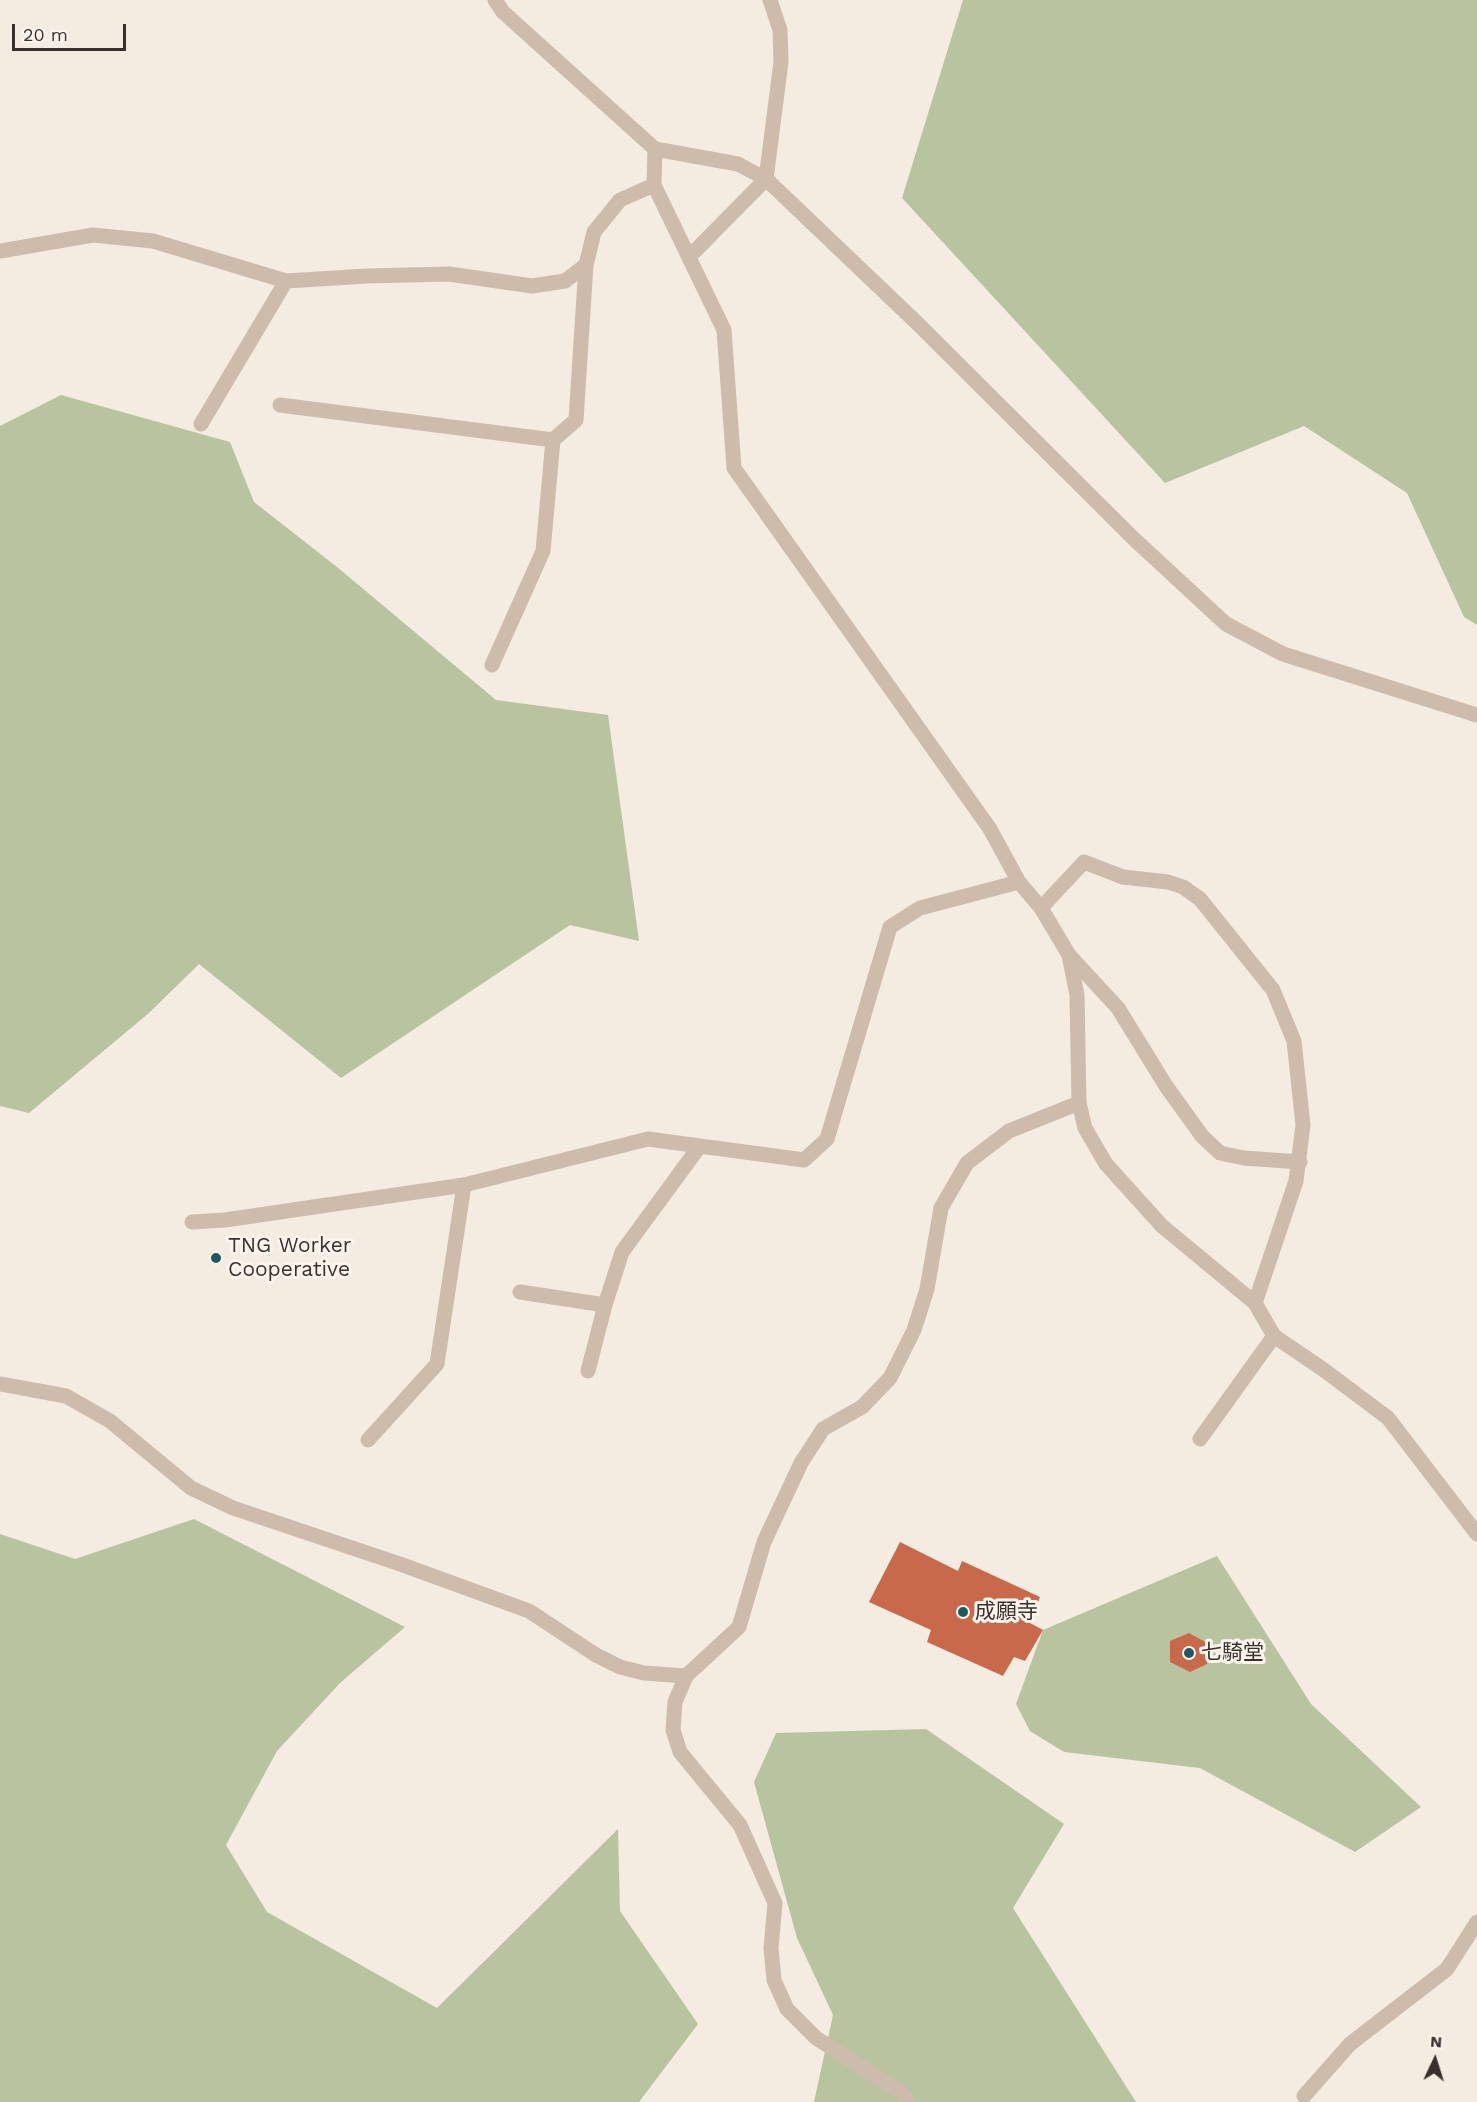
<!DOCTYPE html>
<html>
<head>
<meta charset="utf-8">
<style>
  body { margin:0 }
  #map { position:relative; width:1477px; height:2102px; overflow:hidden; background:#f4ebe1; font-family:"Work Sans",sans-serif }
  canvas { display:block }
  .north { position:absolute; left:1405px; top:2030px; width:60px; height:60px; -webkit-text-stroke:4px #fbf5ee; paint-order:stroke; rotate:4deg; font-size:16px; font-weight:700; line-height:24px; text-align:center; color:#3b302b }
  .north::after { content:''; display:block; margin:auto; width:21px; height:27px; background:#3b302b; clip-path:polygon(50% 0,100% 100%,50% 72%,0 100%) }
  .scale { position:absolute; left:12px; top:24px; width:114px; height:27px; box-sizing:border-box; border:3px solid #3b302b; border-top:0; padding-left:8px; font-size:18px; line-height:21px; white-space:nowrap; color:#3b302b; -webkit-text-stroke:4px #fbf5ee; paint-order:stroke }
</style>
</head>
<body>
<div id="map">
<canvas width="1477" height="2102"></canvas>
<div class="north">N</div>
<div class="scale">20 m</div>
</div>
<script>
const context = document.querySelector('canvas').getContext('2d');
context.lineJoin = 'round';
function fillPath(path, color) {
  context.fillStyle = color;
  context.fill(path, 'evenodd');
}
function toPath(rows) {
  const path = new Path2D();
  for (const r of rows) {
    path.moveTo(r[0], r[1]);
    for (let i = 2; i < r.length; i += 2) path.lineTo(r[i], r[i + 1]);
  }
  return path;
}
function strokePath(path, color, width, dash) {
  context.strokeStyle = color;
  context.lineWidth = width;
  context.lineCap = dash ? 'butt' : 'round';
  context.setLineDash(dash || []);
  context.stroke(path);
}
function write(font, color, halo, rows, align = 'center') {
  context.font = font + ' "Work Sans","Noto Sans JP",sans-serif';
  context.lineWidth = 6;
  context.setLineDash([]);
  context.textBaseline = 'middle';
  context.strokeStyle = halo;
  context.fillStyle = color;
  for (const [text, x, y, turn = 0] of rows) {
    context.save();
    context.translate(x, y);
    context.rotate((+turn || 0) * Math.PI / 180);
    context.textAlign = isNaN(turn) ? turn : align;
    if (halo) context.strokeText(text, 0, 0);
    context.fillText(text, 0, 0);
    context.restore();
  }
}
fillPath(toPath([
  [963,0,1477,0,1477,625,1464,617,1407,493,1304,426,1165,483,902,198],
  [61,395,230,442,254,502,337,567,496,700,608,715,639,941,570,925,341,1078,199,964,149,1013,29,1113,0,1106,0,426],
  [194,1519,405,1627,340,1683,277,1751,226,1845,267,1912,437,2008,618,1829,620,1911,698,2024,639,2102,0,2102,0,1534,75,1559],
  [1217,1556,1311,1704,1421,1807,1355,1852,1200,1768,1064,1752,1030,1731,1016,1704,1043,1630],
  [926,1729,1064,1824,1013,1908,1136,2102,814,2102,833,2015,797,1938,754,1782,776,1733]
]), '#b8c4a0');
fillPath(toPath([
  [900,1542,958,1571,962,1561,1040,1597,1030,1623,1043,1630,1025,1661,1014,1657,1003,1676,927,1642,931,1630,869,1602],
  [1189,1633,1209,1644,1207,1664,1190,1672,1170,1662,1170,1641]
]), '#c8694b');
strokePath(toPath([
  [655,149,738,164,766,179],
  [492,665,543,551,553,440],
  [1041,908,1084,862,1123,877,1168,882,1183,887,1200,899,1273,990,1294,1041,1303,1125,1296,1181,1255,1303],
  [1069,955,1118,1008,1166,1086,1202,1136,1220,1153,1244,1158,1300,1162],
  [192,1222,225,1220,464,1185],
  [1200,1439,1274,1336],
  [686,1676,675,1702,673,1730,680,1752,740,1825,775,1903,771,1948,774,1980,787,2009,816,2038,902,2093,908,2102],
  [1304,2096,1350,2044,1447,1969,1477,1922]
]), '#cdbbac', 15);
strokePath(toPath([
  [495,0,503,12,655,149,654,185,724,330,734,468,990,829,1019,882,1041,908,1069,955,1077,995,1079,1103,1085,1128,1106,1164,1162,1226,1255,1303,1274,1336,1324,1370,1388,1418,1477,1534],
  [766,179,916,322,1134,539,1226,624,1283,654,1477,715],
  [0,251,93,235,153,241,286,281,367,276,449,274,532,286,565,281,586,265,594,232,620,200,654,185],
  [689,257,766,179,781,62,780,30,770,0],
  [280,405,553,440,576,420,586,265],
  [201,424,286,281],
  [520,1292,605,1305],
  [588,1371,605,1305,622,1252,699,1147],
  [0,1384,66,1396,110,1421,191,1488,233,1508,400,1564,529,1611,596,1655,620,1667,644,1673,686,1676,739,1627,764,1542,801,1463,823,1429,862,1407,890,1378,914,1330,927,1289,941,1208,967,1163,1009,1131,1079,1103],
  [368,1440,437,1364,464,1185,648,1139,804,1160,827,1139,890,927,920,908,1019,882]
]), '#cdbbac', 15);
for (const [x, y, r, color] of [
  [216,1258,6,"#1f5a5e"],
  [963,1612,6,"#1f5a5e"],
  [1189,1653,6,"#1f5a5e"]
]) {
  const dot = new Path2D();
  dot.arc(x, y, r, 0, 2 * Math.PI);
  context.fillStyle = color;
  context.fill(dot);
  strokePath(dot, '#fbf5ee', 2);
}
write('21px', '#3b302b', '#fbf5ee', [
  ["TNG Worker",228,1246],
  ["Cooperative",228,1270],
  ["成願寺",975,1612],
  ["七騎堂",1201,1653]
], 'left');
</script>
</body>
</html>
